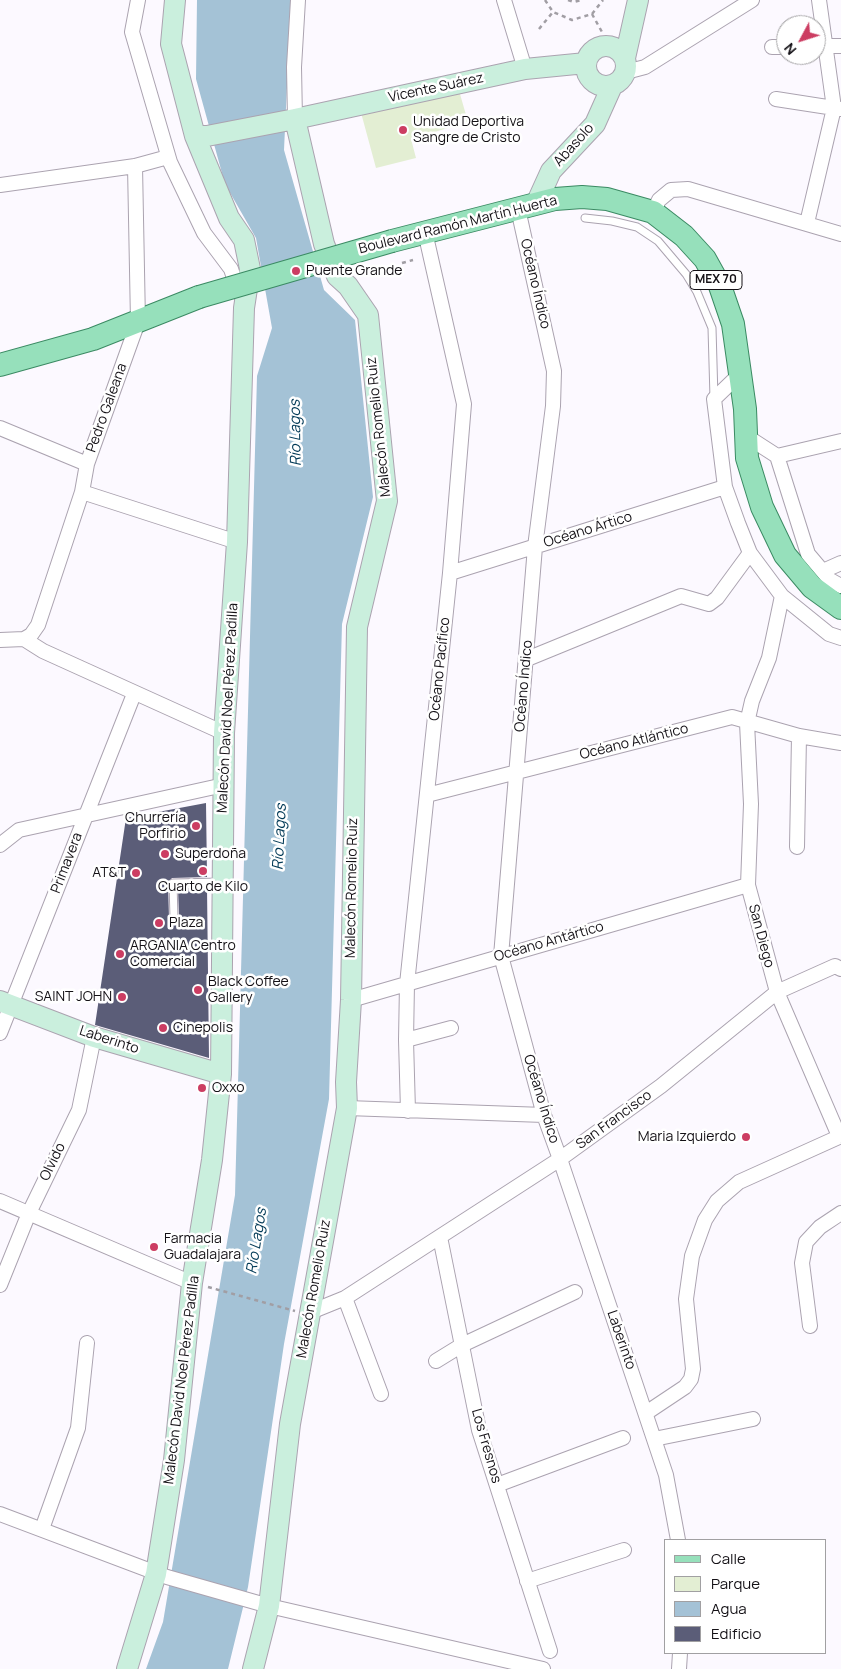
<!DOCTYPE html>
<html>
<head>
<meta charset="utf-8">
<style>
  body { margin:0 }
  #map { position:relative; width:841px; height:1669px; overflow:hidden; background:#fcf9ff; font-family:Manrope,sans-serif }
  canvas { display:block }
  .legend { position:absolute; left:664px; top:1539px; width:162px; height:115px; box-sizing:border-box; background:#fff; border:1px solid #a1a0a2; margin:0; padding:6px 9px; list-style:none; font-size:15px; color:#141116 }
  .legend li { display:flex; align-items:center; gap:10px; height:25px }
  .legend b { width:25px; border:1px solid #a1a0a2 }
  .north { position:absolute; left:776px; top:15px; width:50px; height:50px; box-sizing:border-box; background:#fff; border:1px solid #a1a0a2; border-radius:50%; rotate:230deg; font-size:14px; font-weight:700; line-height:20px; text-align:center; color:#141116 }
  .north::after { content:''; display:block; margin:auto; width:18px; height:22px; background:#cc3d62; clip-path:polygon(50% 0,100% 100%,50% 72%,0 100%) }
</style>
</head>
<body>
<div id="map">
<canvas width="841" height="1669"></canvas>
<ul class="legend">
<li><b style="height:6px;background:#96e0bb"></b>Calle</li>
<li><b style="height:14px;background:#e3eed3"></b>Parque</li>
<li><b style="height:14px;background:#a4c2d6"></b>Agua</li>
<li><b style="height:14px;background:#5b5d78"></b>Edificio</li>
</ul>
<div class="north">N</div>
</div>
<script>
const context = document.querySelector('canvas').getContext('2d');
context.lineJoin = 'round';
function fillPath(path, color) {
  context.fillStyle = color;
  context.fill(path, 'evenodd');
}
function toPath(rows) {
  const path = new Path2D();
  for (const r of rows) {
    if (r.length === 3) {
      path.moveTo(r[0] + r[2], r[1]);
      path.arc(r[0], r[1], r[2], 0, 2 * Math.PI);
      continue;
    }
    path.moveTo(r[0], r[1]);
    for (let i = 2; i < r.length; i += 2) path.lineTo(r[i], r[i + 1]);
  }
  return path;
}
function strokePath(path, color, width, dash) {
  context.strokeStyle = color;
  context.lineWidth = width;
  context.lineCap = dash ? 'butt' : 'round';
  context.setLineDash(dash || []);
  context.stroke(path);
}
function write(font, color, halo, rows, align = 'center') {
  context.font = font + ' Manrope,sans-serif';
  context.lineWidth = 5;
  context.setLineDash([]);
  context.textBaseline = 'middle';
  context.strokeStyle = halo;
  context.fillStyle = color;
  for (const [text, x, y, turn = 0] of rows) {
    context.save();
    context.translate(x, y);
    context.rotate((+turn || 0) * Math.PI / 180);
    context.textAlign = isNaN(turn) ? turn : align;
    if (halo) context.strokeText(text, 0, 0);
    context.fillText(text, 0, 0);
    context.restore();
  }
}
fillPath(toPath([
  [458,87,468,122,411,139,416,158,376,168,360,109]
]), '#e3eed3');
fillPath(toPath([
  [197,0,291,0,284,150,324,290,355,320,373,497,342,624,329,1099,284,1344,248,1587,228,1669,146,1669,163,1622,235,1195,257,376,272,328,256,238,225,184,196,79]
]), '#a4c2d6');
fillPath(toPath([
  [206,803,207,877,172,878,168,883,169,918,174,923,179,918,178,888,207,888,209,1058,95,1025,126,818]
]), '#5b5d78');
const lane = toPath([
  [585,218,612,221,637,227,658,241,686,274,697,292,712,328,714,398],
  [174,918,173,883,222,882]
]);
const street = toPath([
  [138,0,132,32,170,162,204,233,231,269,239,293],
  [504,0,525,69],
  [816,46,841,46],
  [772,47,786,47],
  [626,72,645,67,752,0],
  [776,99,841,109],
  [295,119,294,67,298,0],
  [0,185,135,166,168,157],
  [518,209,554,371,553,406,535,547,501,956,544,1115,560,1159,666,1475,678,1540],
  [653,212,659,200,671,190,688,189,841,234],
  [807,223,834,108,819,0],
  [739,375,714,399,725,487,738,523,750,553,782,596,829,634,841,638],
  [0,428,87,464],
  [746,436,777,456,808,554,830,580,841,586],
  [777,456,841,441],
  [82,492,237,542],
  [823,571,841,563],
  [450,573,725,487],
  [782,596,769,658,752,701,747,723,751,804,748,885,777,992,839,1136],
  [24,639,43,651,224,733],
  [0,640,24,639,31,635,38,625,82,492,87,464,138,322,135,166],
  [527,659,681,596,709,604,717,598,750,553],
  [427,795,732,717,799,736,841,743],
  [0,845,19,830,224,785],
  [797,847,799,736],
  [351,1000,748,885],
  [0,1033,134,694],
  [406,1040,451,1028],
  [347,1108,544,1115],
  [408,1111,406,1040,407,984,450,573,464,404,425,232],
  [0,1201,192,1283],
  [440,1237,479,1430,550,1651],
  [0,1285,29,1213,79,1110,94,1037],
  [345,1298,381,1394],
  [308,1313,345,1298,560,1159,661,1086,777,992,835,966,841,969],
  [810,1326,802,1263,806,1242,820,1227,841,1213],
  [436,1361,462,1345,575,1292],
  [646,1413,685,1387,691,1379,693,1369,686,1299,692,1256,705,1220,717,1201,739,1182,841,1136],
  [654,1439,753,1419],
  [497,1485,623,1438],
  [0,1514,167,1577,269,1606,543,1669],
  [42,1529,78,1428,87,1343],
  [527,1581,624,1550],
  [679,1669,680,1653]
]);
const secondary = toPath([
  [606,66,20],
  [625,58,638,0],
  [195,136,207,136,295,119,525,69,586,63],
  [536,204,551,171,595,124,612,86],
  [0,1001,94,1037,221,1074],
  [127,1669,156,1574,174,1460,192,1283,212,1160,221,1074,224,733,237,542,244,308,250,269,244,240,229,218,195,136,171,44,175,0],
  [253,1669,269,1606,290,1424,347,1108,346,1082,351,1000,357,627,387,501,368,315,348,286,337,276,324,244,295,119]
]);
const primary = toPath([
  [392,241,555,199,582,197,607,199,653,212,684,236,705,259,720,286,733,324,745,409,747,458,762,507,785,555,812,587,841,608],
  [0,365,93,339,199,297]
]);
strokePath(lane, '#aba3b0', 9);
strokePath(street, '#aba3b0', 16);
strokePath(secondary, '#aba3b0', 22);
strokePath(primary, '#3b8a63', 24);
strokePath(toPath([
  [545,0,553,12,572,20,592,14,603,0],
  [568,0,574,2,581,0],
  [592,14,602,32],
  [539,29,553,12],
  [402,263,413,260],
  [208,1287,295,1311]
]), '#a19ea4', 2.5, [4, 4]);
strokePath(lane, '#fff', 7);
strokePath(street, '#fff', 14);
strokePath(secondary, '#caefdd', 20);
strokePath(primary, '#96e0bb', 22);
const primaryBridge = toPath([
  [199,297,392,241]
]);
strokePath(primaryBridge, '#3b8a63', 24, []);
strokePath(primaryBridge, '#96e0bb', 22);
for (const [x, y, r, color] of [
  [403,130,5,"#cc3d62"],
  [296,271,5,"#cc3d62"],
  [196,826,5,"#cc3d62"],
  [165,854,5,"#cc3d62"],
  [203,871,5,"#cc3d62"],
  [136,873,5,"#cc3d62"],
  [159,923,5,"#cc3d62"],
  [120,954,5,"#cc3d62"],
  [198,990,5,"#cc3d62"],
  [122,997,5,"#cc3d62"],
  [163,1028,5,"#cc3d62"],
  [202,1088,5,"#cc3d62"],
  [746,1137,5,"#cc3d62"],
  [154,1247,5,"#cc3d62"]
]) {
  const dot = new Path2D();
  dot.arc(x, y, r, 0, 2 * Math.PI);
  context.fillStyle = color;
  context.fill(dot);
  strokePath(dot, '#fff', 2);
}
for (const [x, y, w] of [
  [716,280,52]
]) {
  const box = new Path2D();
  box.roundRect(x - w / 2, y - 9.5, w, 19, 4);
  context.fillStyle = '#fff';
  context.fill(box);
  strokePath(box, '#141116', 1);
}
write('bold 12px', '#141116', null, [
  ["MEX 70",716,280]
]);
write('14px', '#141116', '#fff', [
  ["Vicente Suárez",436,88,-12],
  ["Abasolo",574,145,-48],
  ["Boulevard Ramón Martín Huerta",458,225,-14],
  ["Océano Índico",535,284,77],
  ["Pedro Galeana",107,408,-70],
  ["Malecón Romelio Ruiz",379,427,-96],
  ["Océano Ártico",588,530,-17],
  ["Océano Pacífico",440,669,-84],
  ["Océano Índico",524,686,-85],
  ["Malecón David Noel Pérez Padilla",228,708,-87],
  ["Océano Atlántico",634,742,-14],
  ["Primavera",67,863,-69],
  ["Malecón Romelio Ruiz",352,888,-89],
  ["San Diego",761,936,75],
  ["Océano Antártico",549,942,-16],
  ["Laberinto",109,1040,18],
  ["Océano Índico",541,1099,73],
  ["San Francisco",614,1120,-36],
  ["Olvido",53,1162,-64],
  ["Malecón Romelio Ruiz",314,1289,-80],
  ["Laberinto",621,1340,71],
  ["Malecón David Noel Pérez Padilla",182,1380,-83],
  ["Los Fresnos",486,1446,74]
]);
write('14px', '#141116', '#fff', [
  ["Unidad Deportiva",413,122],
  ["Sangre de Cristo",413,138],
  ["Puente Grande",306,271],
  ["Churrería",186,818,"right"],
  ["Porfirio",186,834,"right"],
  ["Superdoña",175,854],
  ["AT&T",126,873,"right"],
  ["Cuarto de Kilo",203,887,"center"],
  ["Plaza",169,923],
  ["ARGANIA Centro",130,946],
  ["Comercial",130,962],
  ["Black Coffee",208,982],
  ["Gallery",208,998],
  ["SAINT JOHN",112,997,"right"],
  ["Cinepolis",173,1028],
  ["Oxxo",212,1088],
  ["Maria Izquierdo",736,1137,"right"],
  ["Farmacia",164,1239],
  ["Guadalajara",164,1255]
], 'left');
write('italic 15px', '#003956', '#fff', [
  ["Río Lagos",296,433,-91],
  ["Río Lagos",280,837,-87],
  ["Río Lagos",257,1241,-81]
]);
</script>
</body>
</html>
